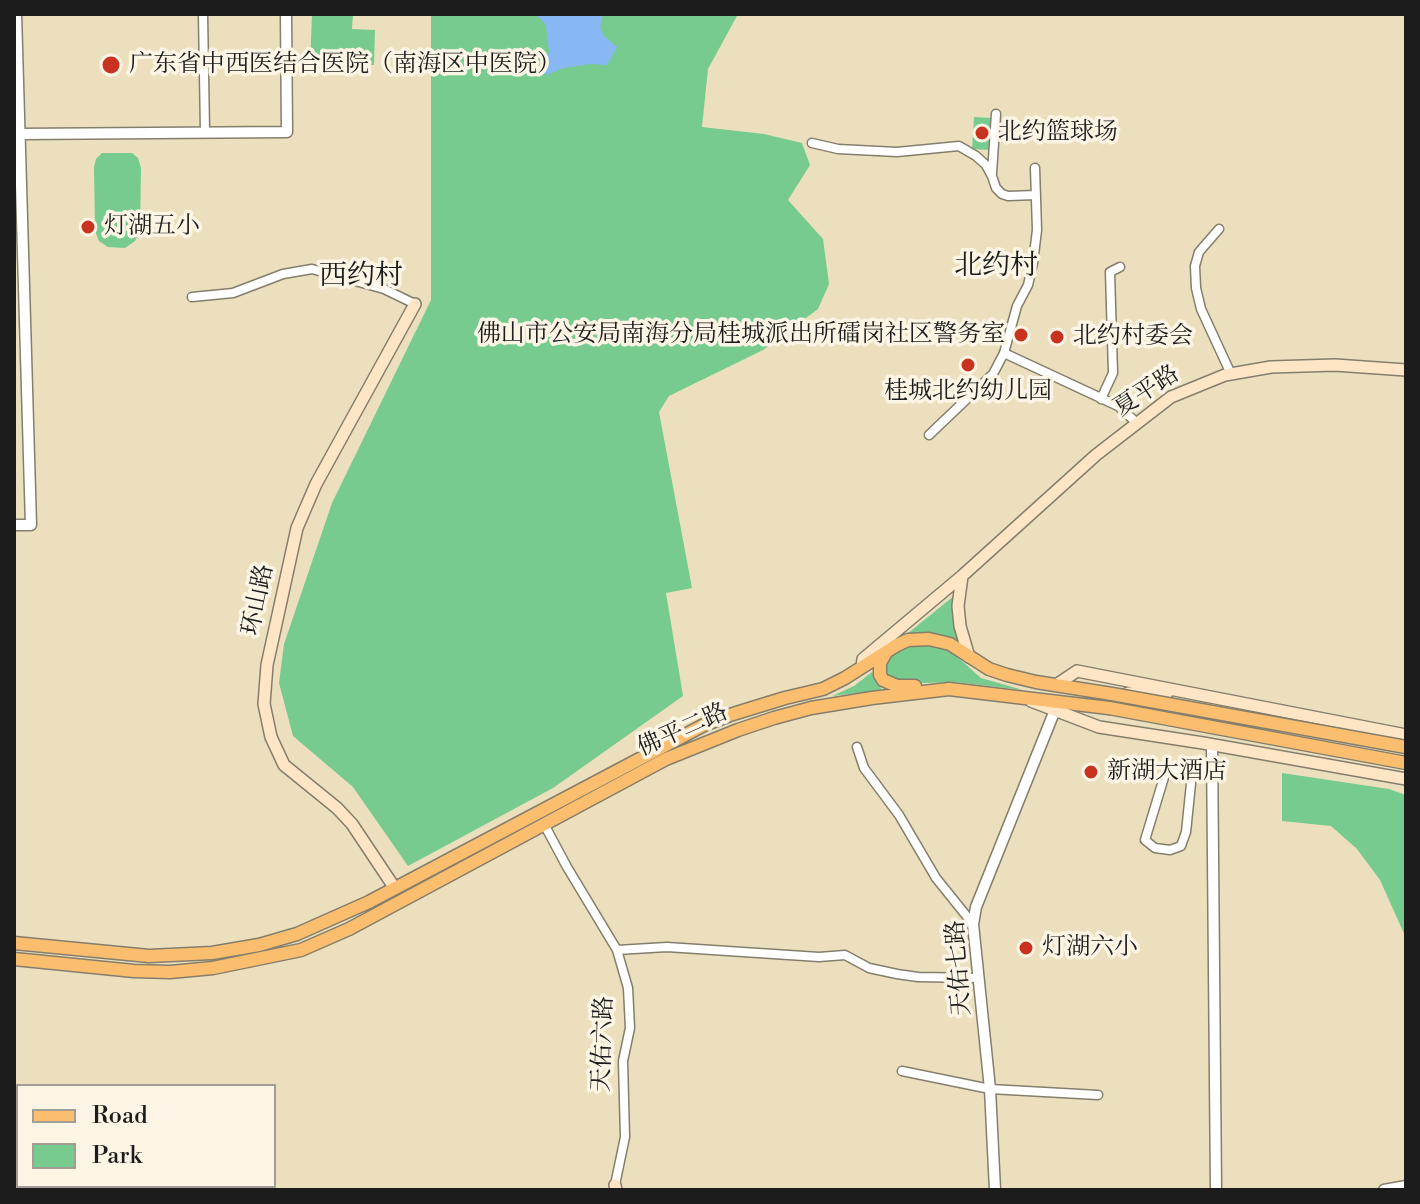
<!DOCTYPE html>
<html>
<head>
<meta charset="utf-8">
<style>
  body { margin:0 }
  #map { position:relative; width:1420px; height:1204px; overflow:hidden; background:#ecdfbd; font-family:"Libre Bodoni",serif }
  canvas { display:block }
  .frame { position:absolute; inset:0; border:16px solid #1c1c1c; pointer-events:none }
  .legend { position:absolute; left:16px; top:1084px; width:260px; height:104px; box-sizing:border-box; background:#fcf5e5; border:2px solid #a29e95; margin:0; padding:10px 14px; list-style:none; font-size:24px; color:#1c1c1c }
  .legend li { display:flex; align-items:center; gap:16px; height:40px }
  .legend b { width:40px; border:2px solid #a29e95 }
</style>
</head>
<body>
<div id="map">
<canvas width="1420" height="1204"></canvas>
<div class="frame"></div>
<ul class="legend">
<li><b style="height:10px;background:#fbbe6e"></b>Road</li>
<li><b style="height:22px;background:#77cb8f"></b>Park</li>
</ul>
</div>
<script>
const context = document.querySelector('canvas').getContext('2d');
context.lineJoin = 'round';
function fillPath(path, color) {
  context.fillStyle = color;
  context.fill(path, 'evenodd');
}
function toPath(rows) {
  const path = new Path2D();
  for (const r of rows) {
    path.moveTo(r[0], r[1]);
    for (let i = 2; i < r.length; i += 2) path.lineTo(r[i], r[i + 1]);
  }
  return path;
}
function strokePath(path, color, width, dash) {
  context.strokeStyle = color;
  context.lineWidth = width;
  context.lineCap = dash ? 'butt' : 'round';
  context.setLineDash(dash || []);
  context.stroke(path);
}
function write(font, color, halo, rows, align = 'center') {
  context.font = font + ' "Libre Bodoni","Noto Serif SC",serif';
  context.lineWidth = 7;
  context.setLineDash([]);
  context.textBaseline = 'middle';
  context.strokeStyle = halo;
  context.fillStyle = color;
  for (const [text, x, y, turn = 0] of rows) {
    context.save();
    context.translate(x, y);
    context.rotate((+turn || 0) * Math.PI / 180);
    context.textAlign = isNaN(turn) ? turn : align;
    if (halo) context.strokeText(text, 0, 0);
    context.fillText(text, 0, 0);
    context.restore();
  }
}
fillPath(toPath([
  [312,14,353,14,352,29,375,30,374,65,351,64,350,69,310,67],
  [431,14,738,14,708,69,702,127,764,134,802,143,810,165,788,200,823,239,829,284,818,309,763,350,669,396,659,412,692,588,666,593,683,696,553,788,408,866,353,787,293,736,279,683,284,644,332,503,431,300],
  [974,117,992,118,990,150,972,149],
  [102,153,132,153,138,158,141,168,140,232,135,241,125,248,108,247,99,241,95,231,94,167,96,159],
  [955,595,963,645,934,634,907,634],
  [926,643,939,646,954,654,981,678,1023,690,955,682,895,684,884,673,888,656,912,644],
  [872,672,882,690,832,696,854,686],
  [1282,773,1389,789,1406,795,1406,938,1380,880,1357,849,1331,826,1282,821]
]), '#77cb8f');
fillPath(toPath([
  [533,14,603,14,600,27,604,36,617,47,607,65,590,64,564,68,546,75,543,72,543,67,549,52,546,25,541,19]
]), '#88b8f4');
const minor = toPath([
  [203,14,205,132],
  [812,143,838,149,897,152,959,146,976,156,986,165,992,176,996,188,1002,194,1008,196,1036,195],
  [992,173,996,114],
  [1219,229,1199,252,1195,266,1196,288,1201,309,1231,374],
  [192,297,233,293,283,274,312,269,384,289,415,304],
  [1004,353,1118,406,1137,423],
  [1101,399,1113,373,1110,272,1120,267],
  [929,435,993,374,1004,353,1017,306,1028,285,1033,263,1037,230,1035,168],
  [857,747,864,768,899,815,936,878,973,924],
  [1192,774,1186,832,1181,846,1170,850,1155,848,1145,840,1165,774,1170,771,1213,775],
  [544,824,567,867,617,950,628,988,630,1028,623,1061,625,1137,615,1185],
  [617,950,667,947,819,957,845,955,869,968,897,974,918,977,979,978],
  [902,1071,990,1089,1098,1095]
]);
const tertiary = toPath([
  [20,134,287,132,286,14],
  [14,525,31,525,16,14],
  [1212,745,1216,1190],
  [995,1190,990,1089,973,924,976,907,1055,710],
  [1384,1190,1406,1186]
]);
const secondary = toPath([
  [962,576,958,606,960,626,969,657],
  [862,667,863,659,962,576,1096,455,1171,397,1225,375,1271,367,1335,365,1406,370],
  [1056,685,1077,671,1406,735],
  [1128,693,1167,693],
  [1031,701,1099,727,1203,743,1406,779],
  [394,887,352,824,337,808,284,765,271,737,264,704,267,665,297,528,316,484,415,304],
  [615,1185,616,1190]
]);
const primary = toPath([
  [885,654,880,663,880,675,883,680,897,686,915,686],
  [14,943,149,956,212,953,259,945,297,934,369,902,704,725,733,714,785,698,823,689,845,678,897,645,908,640,929,639,950,644,989,669,1007,675,1036,682,1112,694],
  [14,959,134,971,170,972,213,968,301,950,349,929,666,759,738,730,774,718,811,708,872,698,949,689,1109,708]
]);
strokePath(minor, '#847e6c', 11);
strokePath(tertiary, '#847e6c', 13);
strokePath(secondary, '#847e6c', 14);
strokePath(primary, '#847e6c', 15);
strokePath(minor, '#fff', 8);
strokePath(tertiary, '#fff', 10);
strokePath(secondary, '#fde5c5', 11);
strokePath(primary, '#fbbe6e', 12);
const primaryBridge = toPath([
  [1112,694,1406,747],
  [1109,708,1406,763]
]);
strokePath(primaryBridge, '#847e6c', 15, []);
strokePath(primaryBridge, '#fbbe6e', 12);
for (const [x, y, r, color] of [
  [111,65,10,"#c8321e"],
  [982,133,8,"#c8321e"],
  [88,227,8,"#c8321e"],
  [1021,335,8,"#c8321e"],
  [1057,337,8,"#c8321e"],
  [968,365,8,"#c8321e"],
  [1091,772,8,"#c8321e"],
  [1026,948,8,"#c8321e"]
]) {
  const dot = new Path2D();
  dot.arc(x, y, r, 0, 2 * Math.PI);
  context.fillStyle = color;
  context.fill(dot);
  strokePath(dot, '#fcf5e5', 3);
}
write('24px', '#1c1c1c', '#fcf5e5', [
  ["广东省中西医结合医院（南海区中医院）",129,65],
  ["北约篮球场",998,133],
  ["灯湖五小",104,227],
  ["佛山市公安局南海分局桂城派出所礌岗社区警务室",1005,335,"right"],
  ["北约村委会",1073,337],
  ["桂城北约幼儿园",968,392,"center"],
  ["新湖大酒店",1107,772],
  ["灯湖六小",1042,948]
], 'left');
write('24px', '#1c1c1c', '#fcf5e5', [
  ["夏平路",1147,392,-33],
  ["环山路",259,600,-78],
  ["佛平二路",683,731,-24],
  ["天佑七路",960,968,-94],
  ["天佑六路",604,1044,-88]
]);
write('28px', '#1c1c1c', '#fcf5e5', [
  ["北约村",996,267],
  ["西约村",361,277]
]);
</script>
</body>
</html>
